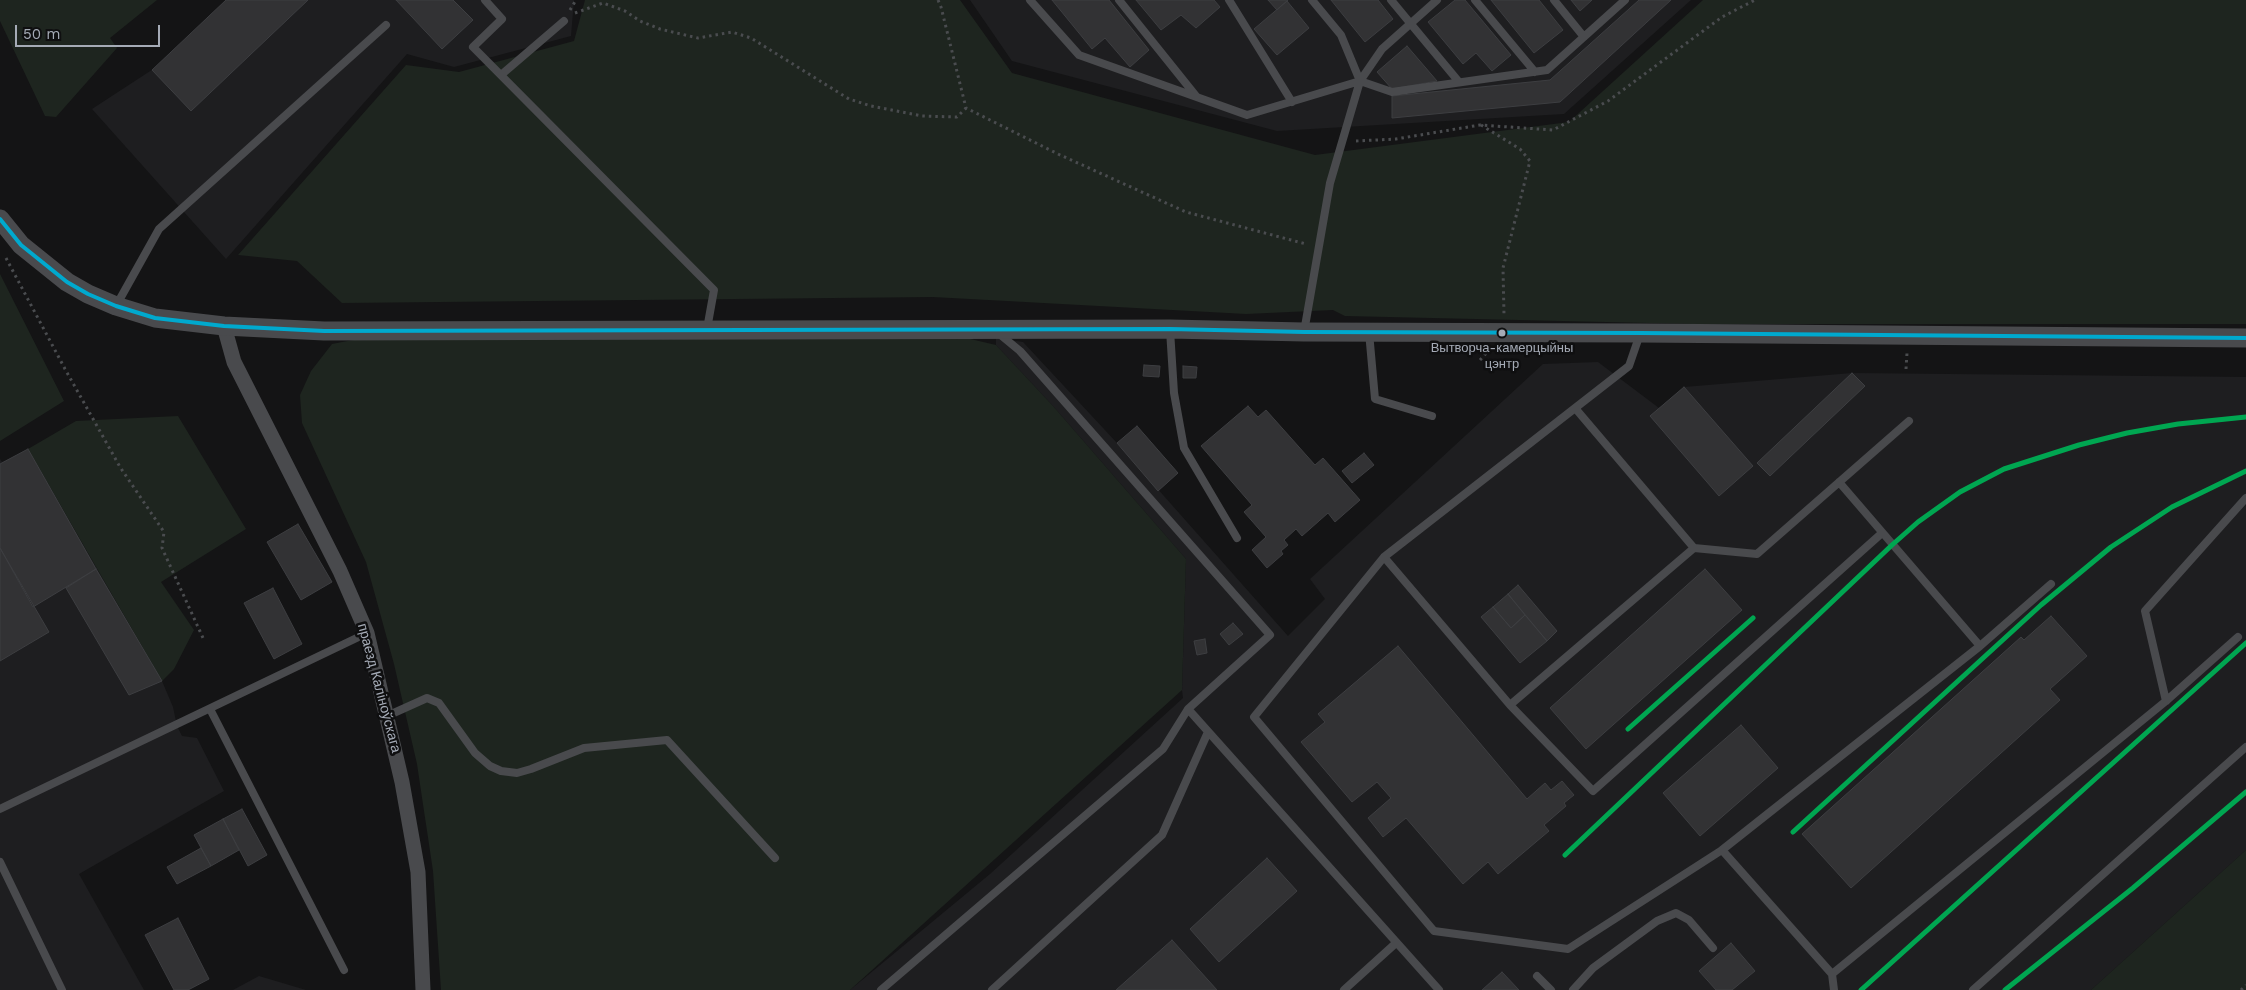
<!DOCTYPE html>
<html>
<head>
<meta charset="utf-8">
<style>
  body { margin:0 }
  #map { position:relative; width:2246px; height:990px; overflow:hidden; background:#141415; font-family:"Work Sans",sans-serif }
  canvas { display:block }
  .scale { position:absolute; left:15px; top:25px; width:145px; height:22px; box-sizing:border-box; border:2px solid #a5abb6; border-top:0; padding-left:6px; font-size:15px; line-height:18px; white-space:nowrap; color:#a5abb6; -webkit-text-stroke:4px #0f0f10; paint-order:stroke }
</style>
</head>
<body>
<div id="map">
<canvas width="2246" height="990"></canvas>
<div class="scale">50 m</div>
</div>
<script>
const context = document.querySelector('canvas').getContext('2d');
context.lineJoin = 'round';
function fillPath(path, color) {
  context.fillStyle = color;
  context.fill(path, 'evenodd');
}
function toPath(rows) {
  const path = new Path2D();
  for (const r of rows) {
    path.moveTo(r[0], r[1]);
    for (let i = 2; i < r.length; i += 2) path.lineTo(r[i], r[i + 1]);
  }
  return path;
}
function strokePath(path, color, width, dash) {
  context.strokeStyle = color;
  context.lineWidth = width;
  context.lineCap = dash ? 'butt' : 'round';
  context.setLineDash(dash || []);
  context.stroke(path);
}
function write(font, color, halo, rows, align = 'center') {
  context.font = font + ' "Work Sans",sans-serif';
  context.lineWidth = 5;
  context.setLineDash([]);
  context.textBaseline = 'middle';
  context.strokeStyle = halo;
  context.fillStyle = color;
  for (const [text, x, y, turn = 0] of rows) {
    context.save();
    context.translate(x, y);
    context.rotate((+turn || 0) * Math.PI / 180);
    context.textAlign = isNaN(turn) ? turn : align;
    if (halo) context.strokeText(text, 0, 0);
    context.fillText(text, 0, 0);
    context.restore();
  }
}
fillPath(toPath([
  [259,0,574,0,571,36,454,67,407,54,226,259,92,109],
  [970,0,1691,0,1564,114,1277,131,1012,61],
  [996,338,1023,342,1117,443,1288,636,1325,599,1310,579,1543,364,1598,362,1659,408,1684,387,1852,373,2246,377,2246,850,2091,990,850,990,990,874,1183,698,1182,690,1186,559,1053,406,996,345],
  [28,449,162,681,173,707,177,726,182,736,197,738,224,791,79,874,144,990,0,990,0,459,2,462],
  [259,976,306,990,233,990]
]), '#1e1e20');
fillPath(toPath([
  [0,0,157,0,110,38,117,48,56,117,45,116,0,21],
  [585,0,960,0,1012,73,1315,155,1569,122,1703,0,2246,0,2246,324,1692,324,1345,316,1333,310,1246,314,933,297,342,303,297,261,238,255,406,65,459,72,574,41],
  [0,274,64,401,0,441],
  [363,338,966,338,996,345,1053,406,1186,559,1182,690,850,990,441,990,433,871,417,764,394,664,366,562,302,423,300,395,311,371,332,344],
  [178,416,246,529,161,582,194,630,174,669,162,681,28,449,76,421],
  [2246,850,2246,990,2091,990]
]), '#1e251f');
const building = toPath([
  [226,0,308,0,191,111,152,70,226,0],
  [396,0,453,0,473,20,442,49,396,0],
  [1052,0,1109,0,1149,50,1130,67,1105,38,1092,49,1052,0],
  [1136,0,1214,0,1220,7,1196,28,1181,15,1161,30,1136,0],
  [1268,0,1288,0,1277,10,1268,0],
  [1331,0,1378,0,1393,19,1365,42,1331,0],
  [1455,0,1465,0,1511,55,1492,71,1476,53,1463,64,1428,22,1455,0],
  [1491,0,1539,0,1563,30,1534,53,1491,0],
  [1571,0,1592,0,1580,11,1571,0],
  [1639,0,1671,0,1560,102,1392,118,1392,96,1550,80,1639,0],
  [1287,1,1309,28,1277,55,1254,29,1287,1],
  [1407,46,1437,81,1392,89,1377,72,1407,46],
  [1144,365,1160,366,1159,377,1143,376,1144,365],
  [1183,366,1197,367,1196,378,1183,378,1183,366],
  [1852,373,1865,386,1770,476,1757,463,1852,373],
  [1684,387,1753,466,1719,496,1650,416,1684,387],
  [1248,406,1258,417,1266,410,1315,465,1323,458,1360,500,1335,522,1328,513,1302,536,1296,529,1284,540,1288,545,1281,551,1283,554,1267,568,1252,550,1266,537,1244,512,1252,505,1201,446,1248,406],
  [1137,426,1178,473,1158,491,1117,443,1137,426],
  [28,449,96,569,33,607,0,548,0,464,28,449],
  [1364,453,1374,465,1352,483,1342,471,1364,453],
  [298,524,332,582,301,600,267,542,298,524],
  [0,548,49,632,0,661,0,548],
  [96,569,162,681,129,695,66,588,96,569],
  [1705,569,1742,610,1586,749,1550,708,1705,569],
  [1518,585,1557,631,1547,641,1508,594,1518,585],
  [273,588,302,644,274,659,244,603,273,588],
  [1508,594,1525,615,1511,628,1493,607,1508,594],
  [1493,607,1511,628,1525,615,1547,641,1520,663,1481,617,1493,607],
  [2051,616,2087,656,2050,689,2060,700,1851,888,1802,834,2021,637,2024,640,2051,616],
  [1233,623,1243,634,1229,645,1220,634,1233,623],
  [1205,639,1207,653,1197,655,1194,641,1205,639],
  [1398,646,1527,799,1545,783,1551,790,1562,781,1574,795,1564,803,1566,806,1544,825,1549,831,1498,874,1488,862,1463,884,1406,818,1383,837,1368,818,1391,798,1377,782,1352,802,1301,742,1325,722,1318,714,1398,646],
  [1741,725,1778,768,1700,836,1663,793,1741,725],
  [242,809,267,855,248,866,223,819,242,809],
  [223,819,239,850,211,866,194,835,223,819],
  [201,848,211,866,177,884,167,867,201,848],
  [1267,858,1297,891,1219,962,1190,929,1267,858],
  [178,918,209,979,188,990,174,990,145,935,178,918],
  [1172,940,1217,990,1116,990,1172,940],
  [1731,943,1755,971,1732,990,1716,990,1699,971,1731,943],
  [1502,972,1519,990,1482,990,1502,972]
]);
fillPath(building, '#323234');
strokePath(building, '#3d3e41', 1);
strokePath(toPath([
  [938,0,941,7,966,108,1058,154,1186,212,1306,244],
  [570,10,576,0],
  [575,13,603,3,625,11,640,21,660,29,698,38,732,32,751,38,849,99,871,106,922,116,957,117,966,108],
  [1481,125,1520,149,1530,161,1503,268,1504,315],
  [1356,141,1396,139,1480,125,1553,130,1608,101,1722,17,1755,0],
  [6,258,65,369,120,467,164,532,162,548,203,638],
  [1480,360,1489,350],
  [1906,369,1907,353],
  [2241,990,2246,985]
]), '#4a4c4f', 3, [2.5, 4]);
strokePath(toPath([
  [485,0,502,19,473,47,714,290,707,329],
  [1030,0,1079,55,1247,115,1360,81,1392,92,1547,70,1625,0],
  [1119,0,1196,96],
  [1229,0,1292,102],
  [1312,0,1341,35,1360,81],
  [1391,0,1459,82],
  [1475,0,1535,72],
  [1554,0,1584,37],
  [501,75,564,21],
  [116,306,159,229,386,25],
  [1170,330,1174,393,1184,448,1237,538],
  [1304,332,1330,183,1360,81,1382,49,1437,0],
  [1369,332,1375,399,1432,416],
  [1640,334,1629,366,1384,557,1254,717,1434,931,1568,949,1722,850,1832,974,1834,990],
  [1575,408,1694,548],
  [1839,482,1980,646],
  [1384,557,1510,705,1593,791,1882,533],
  [2166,701,2145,611,2246,498],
  [1510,705,1694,548,1757,554,1909,421],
  [210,709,344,970],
  [1188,709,1439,990],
  [387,716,427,698,439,703,475,753,490,766,501,771,517,773,531,769,584,748,667,740,775,858],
  [0,809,367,633],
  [1722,850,1980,646,2051,584],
  [0,862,62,990],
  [1832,974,2166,701,2238,637],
  [1537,976,1551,990],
  [881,990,1163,749,1188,709,1270,635,1020,351,997,332],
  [992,990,1162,835,1208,732],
  [1344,990,1396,943],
  [1573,990,1593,968,1657,921,1676,913,1689,920,1713,948],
  [1973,990,2246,747]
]), '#494a4d', 8);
strokePath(toPath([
  [224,326,234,362,340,571,367,633,402,782,418,872,423,990]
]), '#494a4d', 15);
strokePath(toPath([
  [0,219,21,245,67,282,88,294,116,306,155,318,224,326,324,331,1170,329,1304,332,1640,333,2246,338]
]), '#494a4d', 19);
strokePath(toPath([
  [0,219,21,245,67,282,88,294,116,306,155,318,224,326,324,331,1170,329,1304,332,1640,333,2246,338]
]), '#00a9ce', 4);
strokePath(toPath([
  [1628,729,1753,618],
  [1793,832,2041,605,2111,547,2172,507,2246,471],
  [1565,855,1892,545,1918,522,1960,492,2004,469,2079,445,2127,433,2178,424,2246,417],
  [1861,990,2246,643],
  [2005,990,2133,888,2246,792]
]), '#00a651', 5);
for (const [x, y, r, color] of [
  [1502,333,4.5,"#a5abb6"]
]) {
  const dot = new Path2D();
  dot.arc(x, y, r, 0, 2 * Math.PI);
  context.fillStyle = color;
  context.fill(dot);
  strokePath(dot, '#0f0f10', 2);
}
write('13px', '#a5abb6', '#0f0f10', [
  ["Вытворча-камерцыйны",1502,348],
  ["цэнтр",1502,364]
]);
write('14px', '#a5abb6', '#0f0f10', [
  ["праезд Каліноўскага",379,688,75]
]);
</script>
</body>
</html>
